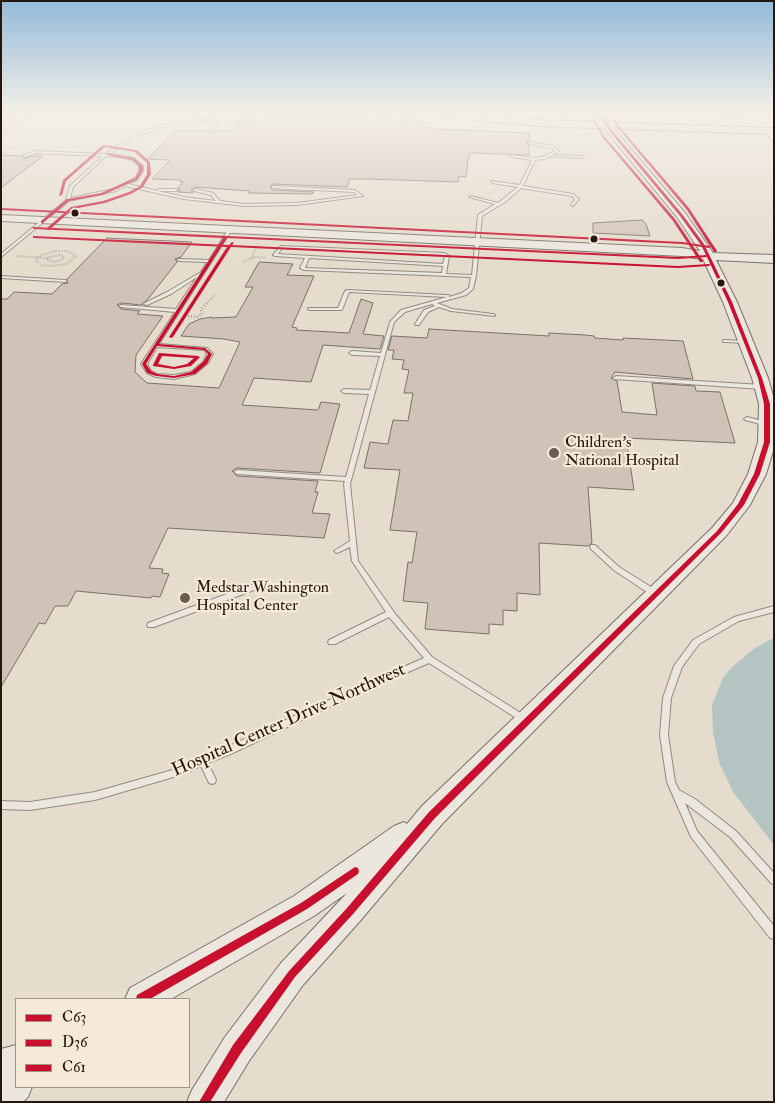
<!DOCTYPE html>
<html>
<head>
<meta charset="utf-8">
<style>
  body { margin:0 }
  #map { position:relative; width:775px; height:1103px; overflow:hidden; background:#e5dccd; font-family:"IM FELL Double Pica",serif }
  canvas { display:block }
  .frame { position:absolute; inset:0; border:2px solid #26160f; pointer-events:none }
  .legend { position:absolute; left:15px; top:998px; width:175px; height:90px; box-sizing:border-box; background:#f5ead8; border:1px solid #a29588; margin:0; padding:6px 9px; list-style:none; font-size:15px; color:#26160f }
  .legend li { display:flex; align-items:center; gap:10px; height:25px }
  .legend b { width:25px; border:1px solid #a29588 }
</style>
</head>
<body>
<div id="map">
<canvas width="775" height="1103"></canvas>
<div class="frame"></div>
<ul class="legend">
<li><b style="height:6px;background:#c8102e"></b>C63</li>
<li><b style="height:6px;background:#c8102e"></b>D36</li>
<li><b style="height:6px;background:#c8102e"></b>C61</li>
</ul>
</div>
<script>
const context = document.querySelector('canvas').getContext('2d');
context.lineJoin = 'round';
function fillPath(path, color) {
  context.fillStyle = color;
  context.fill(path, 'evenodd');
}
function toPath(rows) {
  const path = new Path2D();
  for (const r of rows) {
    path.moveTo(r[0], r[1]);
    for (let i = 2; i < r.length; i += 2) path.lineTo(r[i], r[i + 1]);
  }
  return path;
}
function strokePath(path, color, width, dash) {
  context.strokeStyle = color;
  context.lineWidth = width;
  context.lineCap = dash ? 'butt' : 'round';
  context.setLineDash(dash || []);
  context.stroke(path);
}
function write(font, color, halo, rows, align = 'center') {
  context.font = font + ' "IM FELL Double Pica",serif';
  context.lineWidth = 4.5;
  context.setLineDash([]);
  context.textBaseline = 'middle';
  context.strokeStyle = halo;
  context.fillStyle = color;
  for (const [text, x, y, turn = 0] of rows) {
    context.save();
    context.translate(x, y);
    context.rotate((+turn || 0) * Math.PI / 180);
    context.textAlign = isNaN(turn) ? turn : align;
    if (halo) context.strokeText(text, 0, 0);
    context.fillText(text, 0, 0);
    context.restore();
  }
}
fillPath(toPath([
  [774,638,774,845,733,792,719,762,713,732,712,705,723,678,732,667,755,648]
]), '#b4c4c2');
const building = toPath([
  [270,110,367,111,370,112,368,116,397,117,397,121,422,122,421,127,432,127,434,129,529,133,529,140,526,142,529,146,529,155,469,153,466,177,459,176,458,182,368,179,350,179,347,187,273,184,270,186,272,190,314,192,312,194,248,193,250,191,195,187,191,190,193,193,178,192,180,191,178,188,183,182,180,182,181,180,152,179,170,160,147,159,176,131,209,131,213,133,216,131,233,131,240,123,254,124,259,119,264,119,270,110],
  [1,155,22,156,24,159,32,156,43,156,1,188,1,155],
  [642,220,646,224,650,236,593,233,593,223,642,220],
  [107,238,192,242,181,257,175,259,177,262,148,299,141,305,121,303,117,305,121,309,140,311,137,314,163,316,136,355,135,372,147,383,219,388,240,342,224,339,181,336,189,324,200,319,212,317,212,318,236,317,253,287,245,287,259,262,293,264,287,275,314,276,292,327,297,328,296,330,349,333,361,299,373,303,363,334,384,336,380,349,323,345,311,382,254,378,242,405,318,410,321,402,340,404,320,473,237,468,232,471,237,476,318,481,315,492,318,492,312,513,330,514,324,538,168,528,149,568,163,569,162,573,169,574,160,597,152,596,151,598,76,591,68,606,55,606,45,624,39,623,1,687,1,299,7,299,14,292,52,294,62,284,68,283,67,279,107,238],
  [429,329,549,336,549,333,585,335,594,336,595,338,623,340,623,338,683,341,693,379,615,372,611,378,617,381,622,412,657,415,652,383,695,386,696,391,720,392,735,443,626,438,634,490,588,487,592,543,588,546,539,543,540,595,517,593,517,611,503,610,503,625,489,624,489,634,425,629,428,603,403,601,408,562,412,563,417,532,390,530,400,470,364,468,370,442,388,444,393,420,408,421,413,393,404,393,409,370,402,369,404,360,392,359,394,350,388,350,392,336,427,338,429,329]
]);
fillPath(building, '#d1c2b8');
strokePath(building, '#787168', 1);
const lane = toPath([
  [160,110,163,110,180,122,198,119,255,121,254,122,222,121,213,131,211,130,219,121,198,121,163,127,140,135,109,154,121,155,134,158,143,166,143,171,137,180,128,184,184,197,216,201,211,195,194,191,193,190,195,189,213,193,220,201,244,204,297,203,358,195,354,192,272,188,272,186,273,186,355,190,363,196,297,205,244,206,184,199,125,186,116,191,69,201,1,257,1,254,66,200,70,186,103,156,35,153,25,157,24,155,35,151,105,154,138,133,161,125,177,123,160,110],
  [106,156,121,157,132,160,139,166,139,171,135,178,114,189,70,198,73,187,106,156],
  [678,110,774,113,774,115,702,113,701,112,678,110],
  [528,142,553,146,559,151,551,155,582,156,584,157,582,158,549,156,544,159,535,160,523,186,573,194,579,199,573,206,571,205,575,199,572,196,521,188,505,202,482,216,476,276,473,289,466,295,437,303,452,309,493,314,495,315,495,316,451,311,439,307,428,312,419,325,415,325,415,324,424,310,435,306,432,304,405,312,394,322,350,484,358,561,396,615,432,657,527,717,528,719,527,721,524,722,521,721,429,663,348,698,233,753,208,763,216,780,215,783,212,784,209,783,201,766,177,776,95,800,30,810,1,809,1,801,30,802,95,792,176,769,227,747,342,694,424,658,389,617,335,644,329,644,328,642,329,640,386,612,352,561,350,547,337,553,334,551,350,541,344,484,345,481,237,474,234,472,237,470,346,477,369,394,344,393,341,391,344,389,370,390,380,356,352,355,349,353,352,351,381,353,390,322,401,310,447,297,349,292,342,310,310,310,308,309,308,308,338,308,345,291,347,290,447,295,449,295,449,297,462,293,469,288,471,277,304,270,300,268,305,258,275,256,273,255,281,246,445,253,449,256,446,274,472,275,478,215,495,204,469,197,471,196,498,203,518,187,492,183,491,181,520,185,532,160,512,157,511,155,534,158,542,157,555,151,551,148,529,144,528,142],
  [282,248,444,255,445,256,443,264,278,254,282,248],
  [309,258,443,266,442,273,305,268,309,258],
  [159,189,176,189,178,190,176,191,158,191,158,189,159,189],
  [228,230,231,231,159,344,207,348,213,354,208,363,195,374,174,379,156,377,147,373,141,364,175,312,121,307,119,306,121,305,176,309,197,277,171,294,147,305,143,304,167,292,201,272,207,262,179,261,177,260,179,259,209,260,228,230],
  [157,347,204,350,207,354,203,362,191,372,174,375,157,374,151,371,147,364,157,347],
  [1,276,65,280,67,281,65,282,1,278,1,276],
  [723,340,746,341,748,342,746,343,725,342,723,342,723,340],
  [616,376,762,385,765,387,762,389,614,379,613,378,616,376],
  [747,417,770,423,771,424,768,426,745,420,744,419,747,417],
  [591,545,595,545,619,567,659,592,660,594,659,596,653,596,615,571,591,549,590,547,591,545],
  [254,584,257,585,258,587,257,589,154,627,148,627,147,625,148,623,254,584],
  [774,606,774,612,739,621,699,644,682,667,671,698,668,735,675,782,679,790,695,799,736,831,774,873,774,885,771,883,730,837,685,803,697,831,774,926,774,939,770,938,691,837,667,782,660,735,663,698,674,666,693,640,734,617,774,606]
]);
const street = toPath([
  [697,110,704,110,721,128,721,130,717,130,697,110],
  [765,130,769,130,774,136,774,142,765,132,765,130]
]);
const secondary = toPath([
  [593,110,601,110,614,129,685,213,713,253,774,255,774,263,716,260,737,302,768,378,774,399,774,448,766,474,750,505,726,536,442,824,360,921,303,985,249,1061,224,1102,187,1102,192,1090,225,1037,281,963,347,893,314,916,171,999,125,999,130,988,294,896,394,826,404,822,407,824,422,806,712,528,733,503,748,474,758,442,759,404,752,378,723,302,703,259,682,256,1,221,1,215,682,248,700,251,677,217,608,133,593,110],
  [16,1045,16,1087,32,1087,28,1097,23,1102,1,1102,1,1049,16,1045]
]);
const primary = toPath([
  [24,110,36,110,1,133,1,125,24,110],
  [395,110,434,110,538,120,774,128,774,134,538,126,400,113,395,110]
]);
strokePath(lane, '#928b82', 2);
strokePath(street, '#928b82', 2);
strokePath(secondary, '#787168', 2);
strokePath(primary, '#787168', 2);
strokePath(toPath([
  [10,148,13,148,14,149,8,149,10,148],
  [2,155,9,150]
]), '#a5a099', 1, [0.5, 1]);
strokePath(toPath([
  [55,251,67,251,76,256,66,264,53,266,41,265,36,261,39,256,55,251],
  [60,255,64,257,63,259,55,262,47,260,49,257,60,255],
  [16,256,48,258],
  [251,259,258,243],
  [243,262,256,257,266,258],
  [207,303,215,295]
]), '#a5a099', 2, [0.5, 1]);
strokePath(toPath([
  [188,316,197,317,202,314,201,309,208,302]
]), '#a5a099', 2.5, [1, 2]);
fillPath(lane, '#ebe6de');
fillPath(street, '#ebe6de');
fillPath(secondary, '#ebe6de');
fillPath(primary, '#e8e2d9');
fillPath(toPath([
  [596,110,599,110,612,130,682,214,704,244,732,302,762,378,770,404,770,442,760,474,744,505,721,533,435,818,353,914,295,977,241,1053,210,1102,199,1102,233,1045,289,971,347,908,429,812,717,531,738,504,754,474,764,442,764,404,758,378,728,302,707,257,678,259,227,238,159,344,205,348,212,354,207,364,195,374,174,378,156,376,147,373,142,364,223,238,34,229,32,228,34,227,678,257,706,255,701,245,680,216,610,132,596,110],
  [157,346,204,350,208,354,203,362,191,372,174,376,157,374,151,371,146,364,157,346],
  [106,153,134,158,143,166,143,171,137,180,103,195,69,201,43,223,41,223,41,221,67,199,101,193,135,178,139,171,139,166,132,160,107,155,106,153],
  [355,867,358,868,359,871,358,874,307,909,150,999,136,999,137,995,301,903,355,867]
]), '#c8102e');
fillPath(toPath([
  [589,114,591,114,605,137,675,219,703,261,702,262,700,262,673,221,603,138,589,114],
  [103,145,137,150,150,162,151,174,143,187,131,194,105,203,73,209,49,230,47,230,47,228,71,207,103,201,129,192,140,186,147,174,147,163,135,152,105,147,66,181,62,195,59,196,63,180,103,145],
  [33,236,229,245,232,242,234,243,232,245,678,266,709,264,711,265,709,266,678,268,231,247,173,337,171,338,169,337,227,247,34,238,33,238,33,236],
  [159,353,198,356,200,357,191,366,174,369,153,366,153,365,159,353],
  [162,356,194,358,187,364,174,367,158,364,162,356]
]), '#c8102e');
fillPath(toPath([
  [607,110,609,110,619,126,689,208,717,251,716,252,714,252,711,247,709,248,682,244,1,210,1,208,682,242,710,246,687,210,617,127,607,110]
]), '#c8102e');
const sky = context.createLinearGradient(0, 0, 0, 265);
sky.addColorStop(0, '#93bad9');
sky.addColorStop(0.42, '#f3efe8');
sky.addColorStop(1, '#f3efe800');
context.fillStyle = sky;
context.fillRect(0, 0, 775, 265);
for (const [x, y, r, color] of [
  [75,213,4.5,"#26160f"],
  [594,239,4.5,"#26160f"],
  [721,283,4.5,"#26160f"],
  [554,453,6,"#695b52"],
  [185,598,6,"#695b52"]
]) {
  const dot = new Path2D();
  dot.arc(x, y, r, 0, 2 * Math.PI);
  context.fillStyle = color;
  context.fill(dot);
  strokePath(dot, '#f5ead8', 2);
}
write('16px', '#26160f', '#f5ead8', [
  ["Children's",565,444],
  ["National Hospital",565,462],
  ["Medstar Washington",196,589],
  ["Hospital Center",196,607]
], 'left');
write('19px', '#26160f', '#f5ead8', [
  ["Hospital Center Drive Northwest",289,721,-24]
]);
</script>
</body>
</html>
